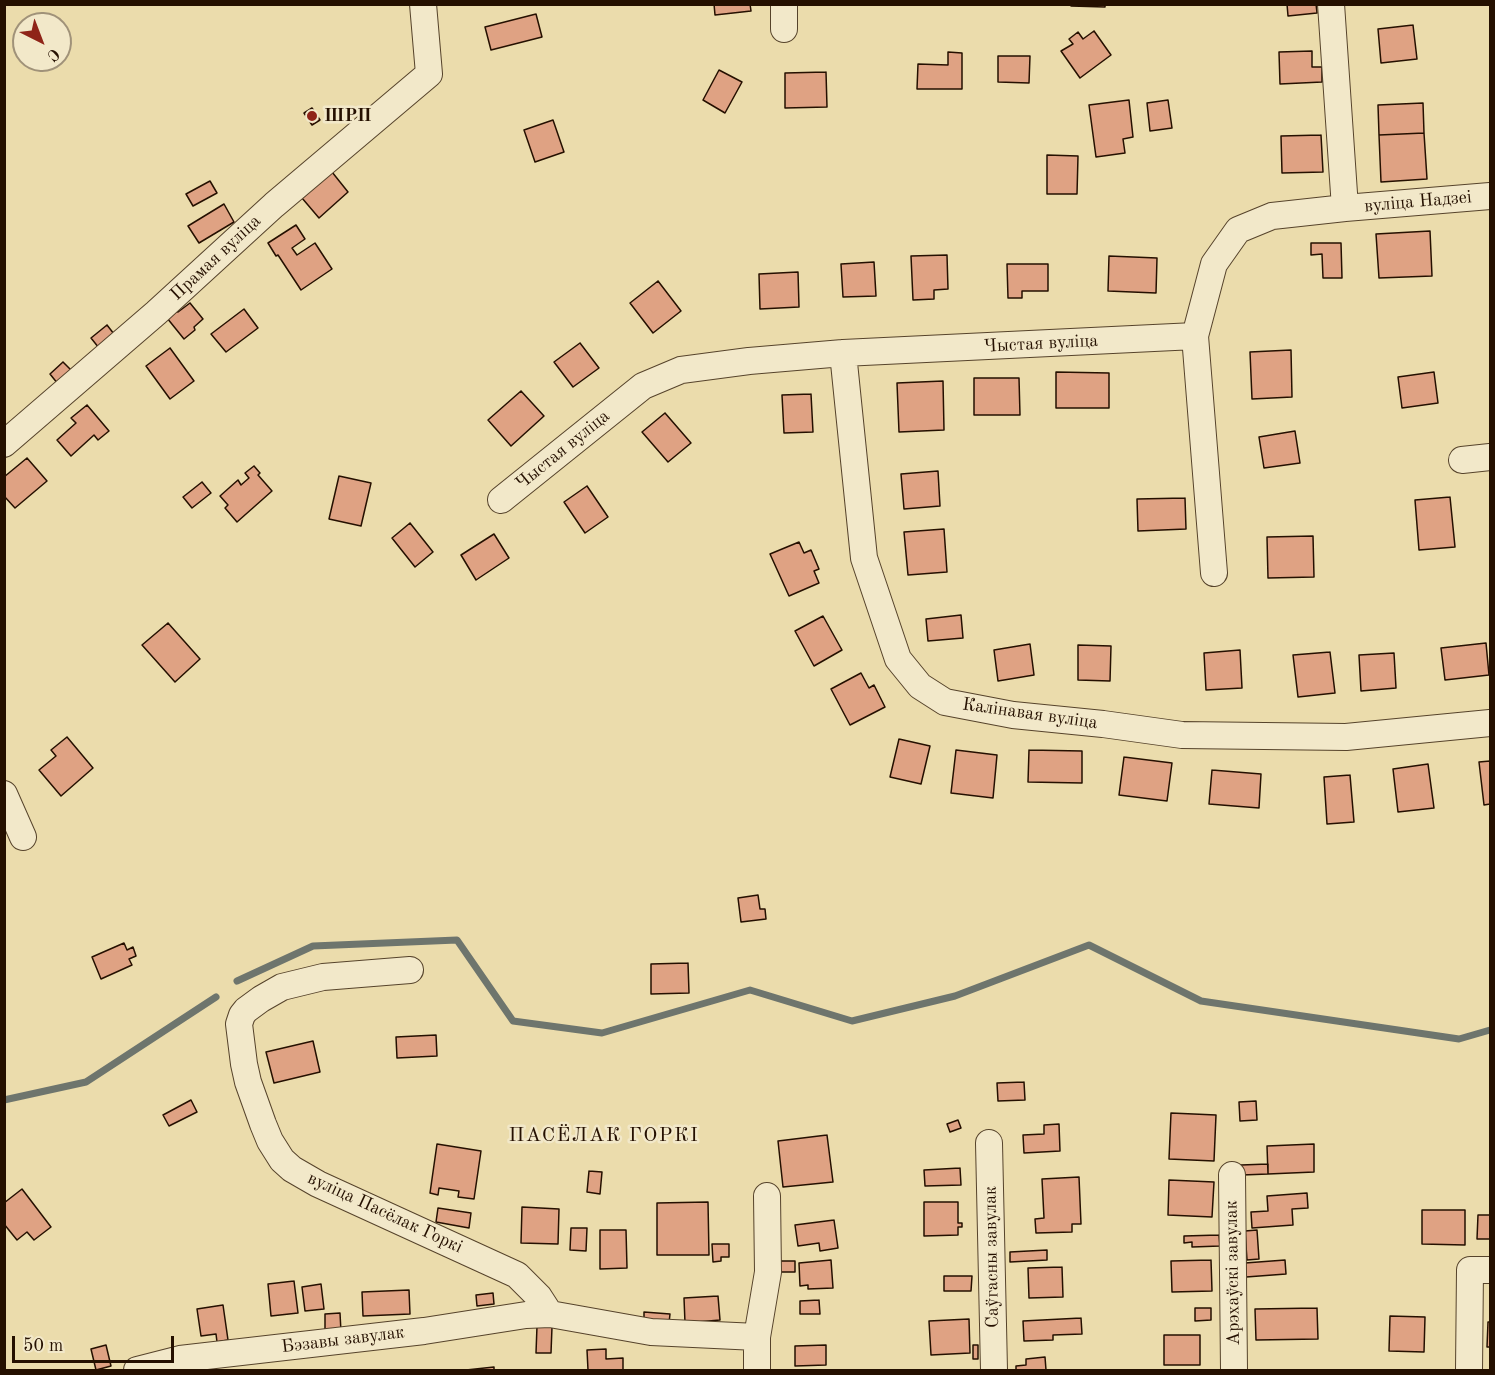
<!DOCTYPE html>
<html>
<head>
<meta charset="utf-8">
<style>
  body { margin:0 }
  #map { position:relative; width:1495px; height:1375px; overflow:hidden; background:#ebdcac; font-family:"Old Standard TT",serif }
  canvas { display:block }
  .frame { position:absolute; inset:0; border:6px solid #251000; pointer-events:none }
  .north { position:absolute; left:12px; top:12px; width:60px; height:60px; box-sizing:border-box; background:#f2e8c9; border:2px solid #a09279; border-radius:50%; rotate:138deg; font-size:16px; font-weight:700; line-height:24px; text-align:center; color:#251000 }
  .north::after { content:''; display:block; margin:auto; width:21px; height:27px; background:#8f2418; clip-path:polygon(50% 0,100% 100%,50% 72%,0 100%) }
  .scale { position:absolute; left:12px; top:1336px; width:162px; height:27px; box-sizing:border-box; border:3px solid #251000; border-top:0; padding-left:8px; font-size:18px; line-height:21px; white-space:nowrap; color:#251000; -webkit-text-stroke:4px #f2e8c9; paint-order:stroke }
</style>
</head>
<body>
<div id="map">
<canvas width="1495" height="1375"></canvas>
<div class="frame"></div>
<div class="north">С</div>
<div class="scale">50 m</div>
</div>
<script>
const context = document.querySelector('canvas').getContext('2d');
context.lineJoin = 'round';
function toPath(rows) {
  const path = new Path2D();
  for (const r of rows) {
    path.moveTo(r[0], r[1]);
    for (let i = 2; i < r.length; i += 2) path.lineTo(r[i], r[i + 1]);
  }
  return path;
}
function strokePath(path, color, width, dash) {
  context.strokeStyle = color;
  context.lineWidth = width;
  context.lineCap = dash ? 'butt' : 'round';
  context.setLineDash(dash || []);
  context.stroke(path);
}
function fillPath(path, color) {
  context.fillStyle = color;
  context.fill(path, 'evenodd');
}
function write(font, color, halo, rows, align = 'center') {
  context.font = font + ' "Old Standard TT",serif';
  context.lineWidth = 5;
  context.setLineDash([]);
  context.textBaseline = 'middle';
  context.strokeStyle = halo;
  context.fillStyle = color;
  for (const [text, x, y, turn = 0] of rows) {
    context.save();
    context.translate(x, y);
    context.rotate((+turn || 0) * Math.PI / 180);
    context.textAlign = isNaN(turn) ? turn : align;
    if (halo) context.strokeText(text, 0, 0);
    context.fillText(text, 0, 0);
    context.restore();
  }
}
strokePath(toPath([
  [237,981,313,946,457,940,513,1021,602,1033,750,990,852,1021,955,996,1089,945,1201,1001,1459,1039,1490,1030],
  [4,1100,86,1082,216,997]
]), '#6e756d', 7);
const building = toPath([
  [714,4,750,4,751,11,715,15,714,4],
  [1071,4,1105,4,1105,7,1071,6,1071,4],
  [1287,4,1316,4,1317,13,1288,16,1287,4],
  [536,14,542,37,491,50,485,27,536,14],
  [1413,25,1417,59,1381,63,1378,29,1413,25],
  [1094,31,1111,55,1080,78,1061,51,1073,44,1069,39,1078,32,1083,39,1094,31],
  [1312,51,1312,67,1322,67,1322,82,1280,84,1279,52,1312,51],
  [948,52,962,53,962,89,917,89,918,64,948,65,948,52],
  [998,56,1030,56,1029,83,998,82,998,56],
  [719,70,742,82,725,113,703,100,719,70],
  [826,72,827,107,785,108,785,73,826,72],
  [1129,100,1133,137,1123,139,1125,153,1096,157,1089,105,1129,100],
  [1168,100,1172,128,1150,131,1147,103,1168,100],
  [1423,103,1424,133,1379,135,1378,105,1423,103],
  [312,108,320,120,312,125,304,113,312,108],
  [553,120,564,152,535,162,524,130,553,120],
  [1424,133,1427,179,1381,182,1379,135,1424,133],
  [1321,135,1323,172,1282,173,1281,136,1321,135],
  [1047,155,1078,156,1077,194,1047,194,1047,155],
  [332,172,348,192,319,218,302,198,332,172],
  [210,181,217,193,193,206,186,194,210,181],
  [224,204,234,222,199,243,188,226,224,204],
  [296,225,305,239,292,248,297,255,315,243,332,269,301,290,278,255,276,256,268,243,296,225],
  [1430,231,1432,276,1379,278,1376,234,1430,231],
  [1311,243,1341,243,1342,278,1323,278,1322,254,1311,255,1311,243],
  [947,255,948,289,934,290,934,299,913,300,911,256,947,255],
  [1109,256,1157,258,1156,293,1108,291,1109,256],
  [874,262,876,296,843,297,841,264,874,262],
  [1007,264,1048,264,1048,291,1022,291,1022,298,1008,298,1007,264],
  [798,272,799,307,760,309,759,274,798,272],
  [658,281,681,311,653,333,630,303,658,281],
  [190,303,203,319,194,327,195,330,184,339,167,318,176,311,178,312,190,303],
  [244,309,258,328,226,352,211,334,244,309],
  [107,325,114,334,99,348,91,338,107,325],
  [580,343,599,368,573,387,554,362,580,343],
  [170,348,194,381,170,399,146,366,170,348],
  [1291,350,1292,397,1252,399,1250,352,1291,350],
  [63,362,72,371,58,384,50,374,63,362],
  [1056,372,1109,373,1109,408,1056,408,1056,372],
  [1434,372,1438,403,1402,408,1398,377,1434,372],
  [974,378,1019,378,1020,415,974,415,974,378],
  [943,381,944,430,899,432,897,383,943,381],
  [521,391,544,416,511,446,488,420,521,391],
  [811,394,813,432,784,433,782,395,811,394],
  [87,405,109,431,98,440,94,435,71,456,57,440,76,423,71,418,87,405],
  [665,413,691,443,668,462,642,432,665,413],
  [1295,431,1300,463,1264,468,1259,437,1295,431],
  [27,458,47,481,15,508,4,496,4,477,27,458],
  [254,466,260,473,258,475,272,491,237,522,225,508,228,505,220,496,238,480,241,485,249,478,245,473,254,466],
  [938,471,940,506,904,509,901,474,938,471],
  [339,476,371,483,361,526,329,519,339,476],
  [202,482,211,493,192,508,183,497,202,482],
  [587,486,608,517,585,533,564,502,587,486],
  [1450,497,1455,547,1419,550,1415,500,1450,497],
  [1185,498,1186,529,1138,531,1137,499,1185,498],
  [410,523,433,552,415,567,392,538,410,523],
  [944,529,947,572,908,575,904,532,944,529],
  [494,534,509,558,476,580,461,555,494,534],
  [1313,536,1314,577,1268,578,1267,537,1313,536],
  [799,542,804,553,811,550,819,569,814,571,819,583,789,596,770,554,799,542],
  [961,615,963,638,928,641,926,619,961,615],
  [823,616,842,650,814,666,795,631,823,616],
  [168,623,200,659,175,682,142,645,168,623],
  [1486,643,1489,675,1445,680,1441,648,1486,643],
  [1030,644,1034,675,998,681,994,650,1030,644],
  [1078,645,1111,646,1110,681,1078,680,1078,645],
  [1240,650,1242,688,1206,690,1204,653,1240,650],
  [1330,652,1335,693,1298,697,1293,655,1330,652],
  [1394,653,1396,688,1361,691,1359,655,1394,653],
  [861,673,869,688,874,685,885,707,850,725,831,689,861,673],
  [67,737,93,768,61,796,39,770,56,756,51,750,67,737],
  [899,739,930,746,921,784,890,777,899,739],
  [956,750,997,755,993,798,951,793,956,750],
  [1029,750,1082,751,1082,783,1028,782,1029,750],
  [1124,757,1172,763,1167,801,1119,795,1124,757],
  [1490,761,1490,804,1484,805,1479,762,1490,761],
  [1428,764,1434,808,1398,812,1393,769,1428,764],
  [1212,770,1261,774,1259,808,1209,804,1212,770],
  [1350,775,1354,822,1327,824,1324,777,1350,775],
  [758,895,760,909,765,909,766,919,741,922,738,898,758,895],
  [124,943,127,950,133,947,136,956,129,959,132,965,101,979,92,957,124,943],
  [688,963,689,993,651,994,651,964,688,963],
  [436,1035,437,1056,397,1058,396,1037,436,1035],
  [313,1041,320,1072,274,1083,266,1052,313,1041],
  [1024,1082,1025,1100,998,1101,997,1083,1024,1082],
  [191,1100,197,1112,169,1126,163,1115,191,1100],
  [1256,1101,1257,1120,1240,1121,1239,1102,1256,1101],
  [1171,1113,1216,1115,1214,1161,1169,1159,1171,1113],
  [958,1120,961,1128,950,1132,947,1124,958,1120],
  [1059,1124,1060,1151,1024,1153,1023,1135,1044,1134,1044,1125,1059,1124],
  [827,1135,833,1182,783,1187,778,1141,827,1135],
  [437,1144,481,1151,474,1199,458,1197,459,1191,439,1188,438,1195,430,1193,437,1144],
  [1314,1144,1314,1172,1268,1174,1267,1146,1314,1144],
  [1268,1164,1268,1174,1242,1175,1241,1165,1268,1164],
  [960,1168,961,1185,925,1186,924,1170,960,1168],
  [589,1171,602,1172,600,1194,587,1192,589,1171],
  [1079,1177,1081,1224,1072,1224,1072,1232,1036,1233,1035,1219,1044,1218,1042,1179,1079,1177],
  [1169,1180,1214,1182,1212,1217,1168,1215,1169,1180],
  [22,1189,51,1227,34,1240,27,1232,17,1240,4,1224,4,1203,22,1189],
  [1307,1193,1308,1208,1292,1209,1293,1225,1252,1228,1251,1212,1268,1211,1267,1196,1307,1193],
  [708,1202,709,1255,657,1255,657,1203,708,1202],
  [924,1202,958,1202,958,1223,962,1223,962,1227,958,1227,958,1235,924,1236,924,1202],
  [522,1207,559,1209,558,1244,521,1243,522,1207],
  [438,1208,471,1213,469,1228,436,1222,438,1208],
  [1422,1210,1465,1210,1465,1245,1422,1244,1422,1210],
  [1478,1215,1490,1215,1490,1239,1477,1239,1478,1215],
  [834,1220,838,1248,820,1251,819,1243,798,1246,795,1225,834,1220],
  [571,1228,587,1228,586,1251,570,1250,571,1228],
  [600,1230,626,1230,627,1268,600,1269,600,1230],
  [1257,1230,1259,1259,1247,1260,1245,1231,1257,1230],
  [1219,1235,1220,1246,1192,1247,1192,1242,1184,1243,1184,1236,1219,1235],
  [712,1244,729,1244,729,1257,721,1257,721,1261,713,1262,712,1244],
  [1047,1250,1047,1260,1010,1262,1010,1252,1047,1250],
  [831,1260,833,1288,808,1289,808,1285,800,1286,799,1263,831,1260],
  [1211,1260,1212,1291,1172,1292,1171,1261,1211,1260],
  [1285,1260,1286,1274,1246,1277,1245,1263,1285,1260],
  [780,1261,795,1261,795,1272,780,1272,780,1261],
  [1062,1267,1063,1297,1029,1298,1028,1268,1062,1267],
  [944,1276,972,1276,971,1291,944,1291,944,1276],
  [294,1281,298,1313,271,1316,268,1284,294,1281],
  [321,1284,324,1309,305,1311,302,1287,321,1284],
  [409,1290,410,1314,363,1316,362,1292,409,1290],
  [493,1293,494,1304,477,1306,476,1295,493,1293],
  [718,1296,720,1320,685,1323,684,1298,718,1296],
  [819,1300,820,1314,800,1314,800,1301,819,1300],
  [223,1305,228,1340,217,1342,216,1334,201,1336,197,1309,223,1305],
  [1195,1308,1211,1308,1211,1320,1195,1321,1195,1308],
  [1317,1308,1318,1339,1256,1340,1255,1309,1317,1308],
  [644,1312,670,1314,669,1323,644,1322,644,1312],
  [340,1313,341,1332,325,1332,325,1314,340,1313],
  [1390,1316,1425,1317,1424,1352,1389,1351,1390,1316],
  [1081,1318,1082,1334,1053,1335,1053,1340,1024,1341,1023,1321,1081,1318],
  [969,1319,970,1353,931,1355,929,1321,969,1319],
  [1488,1322,1490,1322,1490,1347,1487,1347,1488,1322],
  [537,1326,552,1327,551,1353,536,1353,537,1326],
  [1164,1335,1200,1335,1200,1365,1164,1365,1164,1335],
  [106,1345,111,1366,96,1370,91,1349,106,1345],
  [826,1345,826,1365,795,1366,795,1346,826,1345],
  [973,1345,978,1345,978,1359,973,1359,973,1345],
  [606,1349,606,1359,623,1358,623,1370,588,1370,587,1350,606,1349],
  [1045,1357,1046,1370,1016,1370,1016,1366,1026,1365,1026,1359,1045,1357],
  [494,1367,494,1370,466,1370,494,1367]
]);
fillPath(building, '#dfa283');
strokePath(building, '#251000', 1.5);
const minor = toPath([
  [784,4,784,29],
  [1345,208,1490,196],
  [1195,336,1214,573],
  [843,353,864,558,898,659,920,686,945,702,1013,715,1103,724,1182,735,1346,737,1490,723],
  [4,444,156,313,274,205,429,74,423,4],
  [1462,460,1490,457],
  [501,500,643,386,681,370,749,361,843,353,1195,336,1214,264,1238,230,1272,216,1345,208,1331,4],
  [4,794,23,837],
  [410,970,323,977,282,987,261,999,246,1010,242,1015,239,1024,244,1064,248,1082,263,1124,270,1141,282,1160,292,1169,318,1184,517,1275,539,1297,550,1314],
  [989,1143,994,1370],
  [1232,1175,1234,1370],
  [137,1370,180,1359,424,1331,526,1315,550,1314,651,1332,757,1337],
  [757,1370,757,1337,768,1272,767,1196],
  [1469,1370,1470,1270,1490,1270]
]);
strokePath(minor, '#56432b', 28);
strokePath(minor, '#f2e8c9', 26);
for (const [x, y, r, color] of [
  [312,116,6,"#8f2418"]
]) {
  const dot = new Path2D();
  dot.arc(x, y, r, 0, 2 * Math.PI);
  context.fillStyle = color;
  context.fill(dot);
  strokePath(dot, '#f2e8c9', 2);
}
write('bold 18px', '#251000', '#f2e8c9', [
  ["ШРП",324,116]
], 'left');
write('18px', '#251000', '#f2e8c9', [
  ["вуліца Надзеі",1418,202,-5],
  ["Прамая вуліца",216,258,-43],
  ["Чыстая вуліца",1041,344,-3],
  ["Чыстая вуліца",563,450,-39],
  ["Калінавая вуліца",1030,714,8],
  ["вуліца Пасёлак Горкі",385,1213,25],
  ["Саўгасны завулак",992,1257,-91],
  ["Арэхаўскі завулак",1233,1273,-91],
  ["Бэзавы завулак",343,1340,-7]
]);
context.letterSpacing = '1.5px';
write('20px', '#251000', '#f2e8c9', [
  ["ПАСЁЛАК ГОРКІ",604,1136]
]);
context.letterSpacing = '0px';
</script>
</body>
</html>
